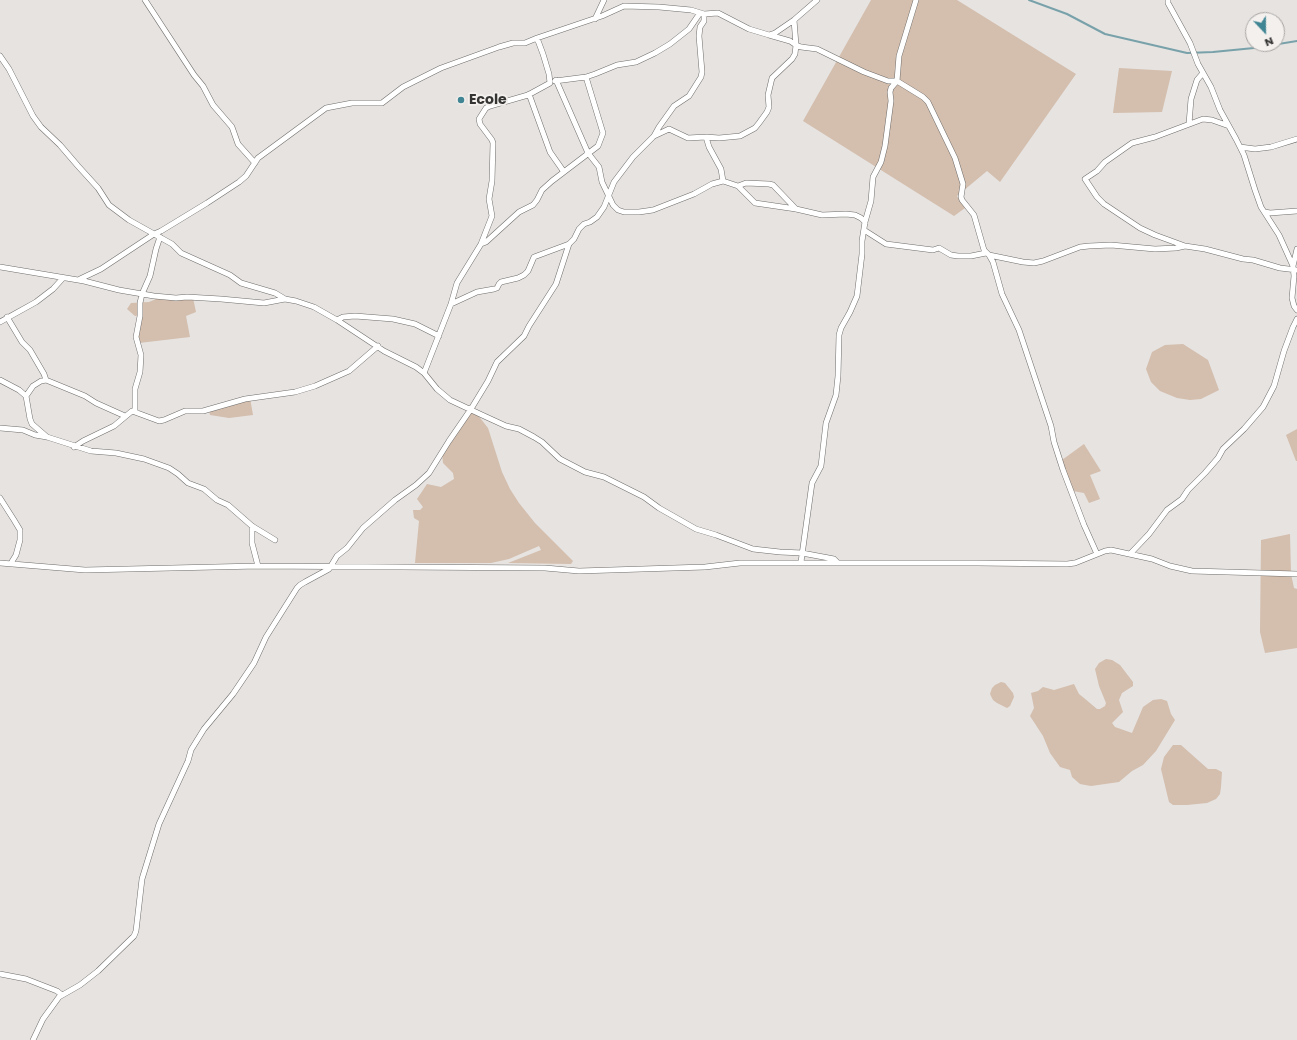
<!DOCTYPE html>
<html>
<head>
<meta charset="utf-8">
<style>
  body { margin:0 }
  #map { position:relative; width:1297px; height:1040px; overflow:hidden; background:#e6e3e1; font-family:Poppins,sans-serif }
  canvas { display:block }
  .north { position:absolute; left:1245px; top:12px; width:40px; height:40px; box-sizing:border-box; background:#f3f0ee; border:1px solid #a7a5a3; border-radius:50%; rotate:158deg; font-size:11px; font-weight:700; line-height:16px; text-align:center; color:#353433 }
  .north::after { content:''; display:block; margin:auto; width:14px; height:18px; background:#408593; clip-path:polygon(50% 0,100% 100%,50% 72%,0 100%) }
</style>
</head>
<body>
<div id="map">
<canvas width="1297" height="1040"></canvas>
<div class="north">N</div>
</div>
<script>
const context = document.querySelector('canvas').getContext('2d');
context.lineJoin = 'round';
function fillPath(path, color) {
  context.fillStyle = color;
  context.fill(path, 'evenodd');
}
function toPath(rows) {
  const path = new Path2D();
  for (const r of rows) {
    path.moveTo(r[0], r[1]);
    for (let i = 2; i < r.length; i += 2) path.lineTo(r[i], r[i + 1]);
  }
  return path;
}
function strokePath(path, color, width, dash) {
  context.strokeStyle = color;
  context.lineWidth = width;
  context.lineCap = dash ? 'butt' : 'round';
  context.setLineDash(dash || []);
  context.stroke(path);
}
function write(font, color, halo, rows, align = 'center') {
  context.font = font + ' Poppins,sans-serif';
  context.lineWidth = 3.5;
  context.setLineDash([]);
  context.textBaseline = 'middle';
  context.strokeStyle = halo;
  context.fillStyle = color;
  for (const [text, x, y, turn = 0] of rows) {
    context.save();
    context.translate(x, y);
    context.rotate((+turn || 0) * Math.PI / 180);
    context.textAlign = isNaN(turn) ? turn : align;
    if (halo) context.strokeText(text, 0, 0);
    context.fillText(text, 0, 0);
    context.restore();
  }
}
fillPath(toPath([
  [871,0,957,0,1076,74,1000,182,987,171,957,196,965,208,954,216,803,121],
  [1119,68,1172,71,1162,112,1113,113],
  [193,298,196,312,186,316,190,337,139,343,138,337,141,315,135,316,127,309,131,303,149,302,156,299],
  [1183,344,1208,360,1219,390,1201,399,1190,400,1177,398,1160,391,1151,382,1146,369,1152,352,1165,345],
  [250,398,253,415,229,418,210,415,209,409],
  [473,409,477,414,488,428,502,472,510,489,519,503,535,523,573,561,571,564,508,563,541,550,539,546,509,559,491,563,415,563,419,521,414,518,413,510,420,510,423,507,417,499,427,484,441,487,454,479,453,473,443,463,442,453],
  [1297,429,1297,461,1296,461,1286,435],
  [1084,444,1101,471,1090,475,1100,499,1089,503,1084,493,1073,491,1062,460],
  [1290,534,1291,574,1294,588,1297,589,1297,648,1265,653,1260,632,1261,540],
  [1106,659,1112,660,1120,665,1133,682,1133,686,1122,693,1119,700,1123,712,1112,723,1115,727,1132,733,1143,707,1153,700,1161,699,1167,701,1171,714,1175,720,1156,751,1143,765,1132,771,1119,782,1091,786,1080,784,1072,777,1070,770,1060,767,1050,753,1043,736,1030,716,1034,708,1031,693,1038,691,1043,687,1054,690,1074,684,1079,694,1084,698,1097,709,1100,709,1105,706,1106,703,1099,686,1095,669,1099,663],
  [1001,682,1005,683,1013,693,1014,697,1010,706,1007,708,997,703,993,700,990,694,992,688,995,685],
  [1173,745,1181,745,1208,769,1216,769,1222,772,1221,787,1220,794,1216,799,1207,803,1187,805,1173,805,1169,802,1161,769,1164,757]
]), '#d4bead');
strokePath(toPath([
  [1029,0,1067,14,1105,34,1187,53,1213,52,1254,48,1297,41]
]), '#78a1aa', 2);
const street = toPath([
  [145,0,194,75,203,86,213,105,232,127,238,144,255,163],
  [1168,0,1168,3,1190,43,1198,64,1211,87,1220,110,1236,139,1244,155,1255,190,1261,207,1279,235,1293,266,1294,276,1292,298,1294,306,1297,310],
  [595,19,604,0],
  [769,35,790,41,796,45,801,47,817,49,864,72,888,81,897,81,923,97,928,102,955,158,963,184,961,197,962,200,974,215,984,250,989,255,993,262,1002,294,1019,330,1051,426,1054,442,1063,470,1084,525,1097,554],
  [0,56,9,69,33,116,41,127,60,145,78,166,98,188,109,205,129,220,172,244,181,253,230,275,241,283,275,293,285,299],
  [556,80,588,153,599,167,602,182,613,205,618,210,624,212,639,212,653,210,694,194,712,184,723,181],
  [555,81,586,77,595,74,617,65,636,62,655,53,670,44,689,29,700,13],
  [529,94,550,152,564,172],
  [1189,124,1191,99,1197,80,1203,73],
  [654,136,659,127,674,106,689,96,701,77,702,72,699,36,700,27,704,21,704,14],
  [706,137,719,138,740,136,755,128,759,123,767,112,769,107,768,95,772,78,792,59,795,54,796,45,794,20],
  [1240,147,1255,149,1271,147,1297,139],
  [738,186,746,183,769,184,773,185,796,209],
  [1265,212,1270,213,1297,211],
  [864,230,886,244,933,250,939,248,951,255,958,256,971,256,986,253],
  [481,244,486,242,519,212,533,205,537,200,542,190,552,181,598,146,603,133,586,77],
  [1185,246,1155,235,1140,228,1104,204,1097,197,1085,179,1097,171,1105,162,1132,143,1155,137,1203,119,1212,120,1229,126],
  [989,255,1023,262,1034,263,1043,261,1080,247,1089,246,1111,245,1155,249,1176,248,1185,246,1205,249,1243,259,1253,260,1280,268,1297,270],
  [1293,266,1297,249],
  [0,267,84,281,119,290,154,296,176,298,187,297,221,299,264,303,285,299,296,301,314,307,337,320,384,351,416,367,424,373,437,389,450,400,482,415,506,426,519,429,534,437,542,442,560,459,585,472,604,477,644,497,659,508,696,529,716,535,753,549,780,552,802,553,834,559,837,562],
  [80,279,101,269,154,234,161,231,207,203,239,182,246,176,258,158,326,108,352,103,382,103,403,87,441,68,499,47,513,43,525,43,537,38,602,16,624,6,659,7,691,10,704,14,718,13,749,29,769,35,775,33,794,20,817,0],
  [451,304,477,292,494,289,497,288,499,284,501,282,518,278,524,275,528,271,534,257,569,244],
  [7,317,22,342,30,350,44,374,46,380,41,381,33,386,26,396,30,419,32,424,47,437],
  [337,320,343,317,355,316,393,319,415,324,439,336],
  [0,322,36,302,53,289,63,278],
  [424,373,451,304,457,283,481,244,492,216,489,199,492,181,493,143,492,140,480,124,479,119,486,108,490,106,528,95,550,83,549,74,543,54,537,38],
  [0,380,19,390,26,396],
  [46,380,85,396,96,403,125,416],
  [135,411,135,389,140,372,141,355,136,337,140,316,140,303,142,294,150,276,156,249,160,237],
  [0,428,23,430,35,435,47,437,91,451,116,453,144,459,169,468,178,474,188,483,204,489,217,500,228,505,252,526,275,540],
  [74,447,83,441,114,426,132,411,159,421,164,420,185,411,203,411,245,399,295,392,315,386,349,371,378,346],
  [0,498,14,520,20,530,20,540,16,555,11,563],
  [252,526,252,543,258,566],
  [1130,554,1149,534,1167,510,1182,499,1188,490,1205,473,1218,458,1223,449,1244,429,1263,407,1274,386,1284,351,1293,327,1297,319],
  [801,562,812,483,821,466,826,423,836,395,838,376,839,335,841,328,850,312,857,296,862,254,862,241,865,222,871,201,873,177,881,162,885,146,891,101,890,92,891,88,897,81,899,56,916,0],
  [0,563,85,570,258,566,545,568,579,571,705,567,740,563,978,563,1067,564,1075,563,1105,551,1111,550,1152,559,1170,566,1192,571,1297,574],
  [0,974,26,979,57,991,62,995],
  [33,1040,43,1019,59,997,80,985,98,971,134,936,136,931,142,879,159,824,188,761,191,750,204,729,233,694,254,663,266,637,297,588,300,585,305,582,329,569,337,556,347,548,363,528,395,500,416,485,429,473,449,441,471,409,488,381,497,362,524,336,529,326,556,284,569,244,574,239,579,229,584,224,590,222,597,217,604,207,614,182,633,157,654,136,669,129,688,138,706,137,709,147,721,169,723,181,738,186,755,203,796,209,822,215,846,214,855,215,861,218,865,222]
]);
strokePath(street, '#6f6d6b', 6);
strokePath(street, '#fff', 5);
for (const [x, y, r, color] of [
  [461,100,4,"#408593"]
]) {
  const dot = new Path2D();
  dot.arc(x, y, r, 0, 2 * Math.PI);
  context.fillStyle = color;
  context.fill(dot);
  strokePath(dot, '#f3f0ee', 1.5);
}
write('bold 14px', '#353433', '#f3f0ee', [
  ["Ecole",469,100]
], 'left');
</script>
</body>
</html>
